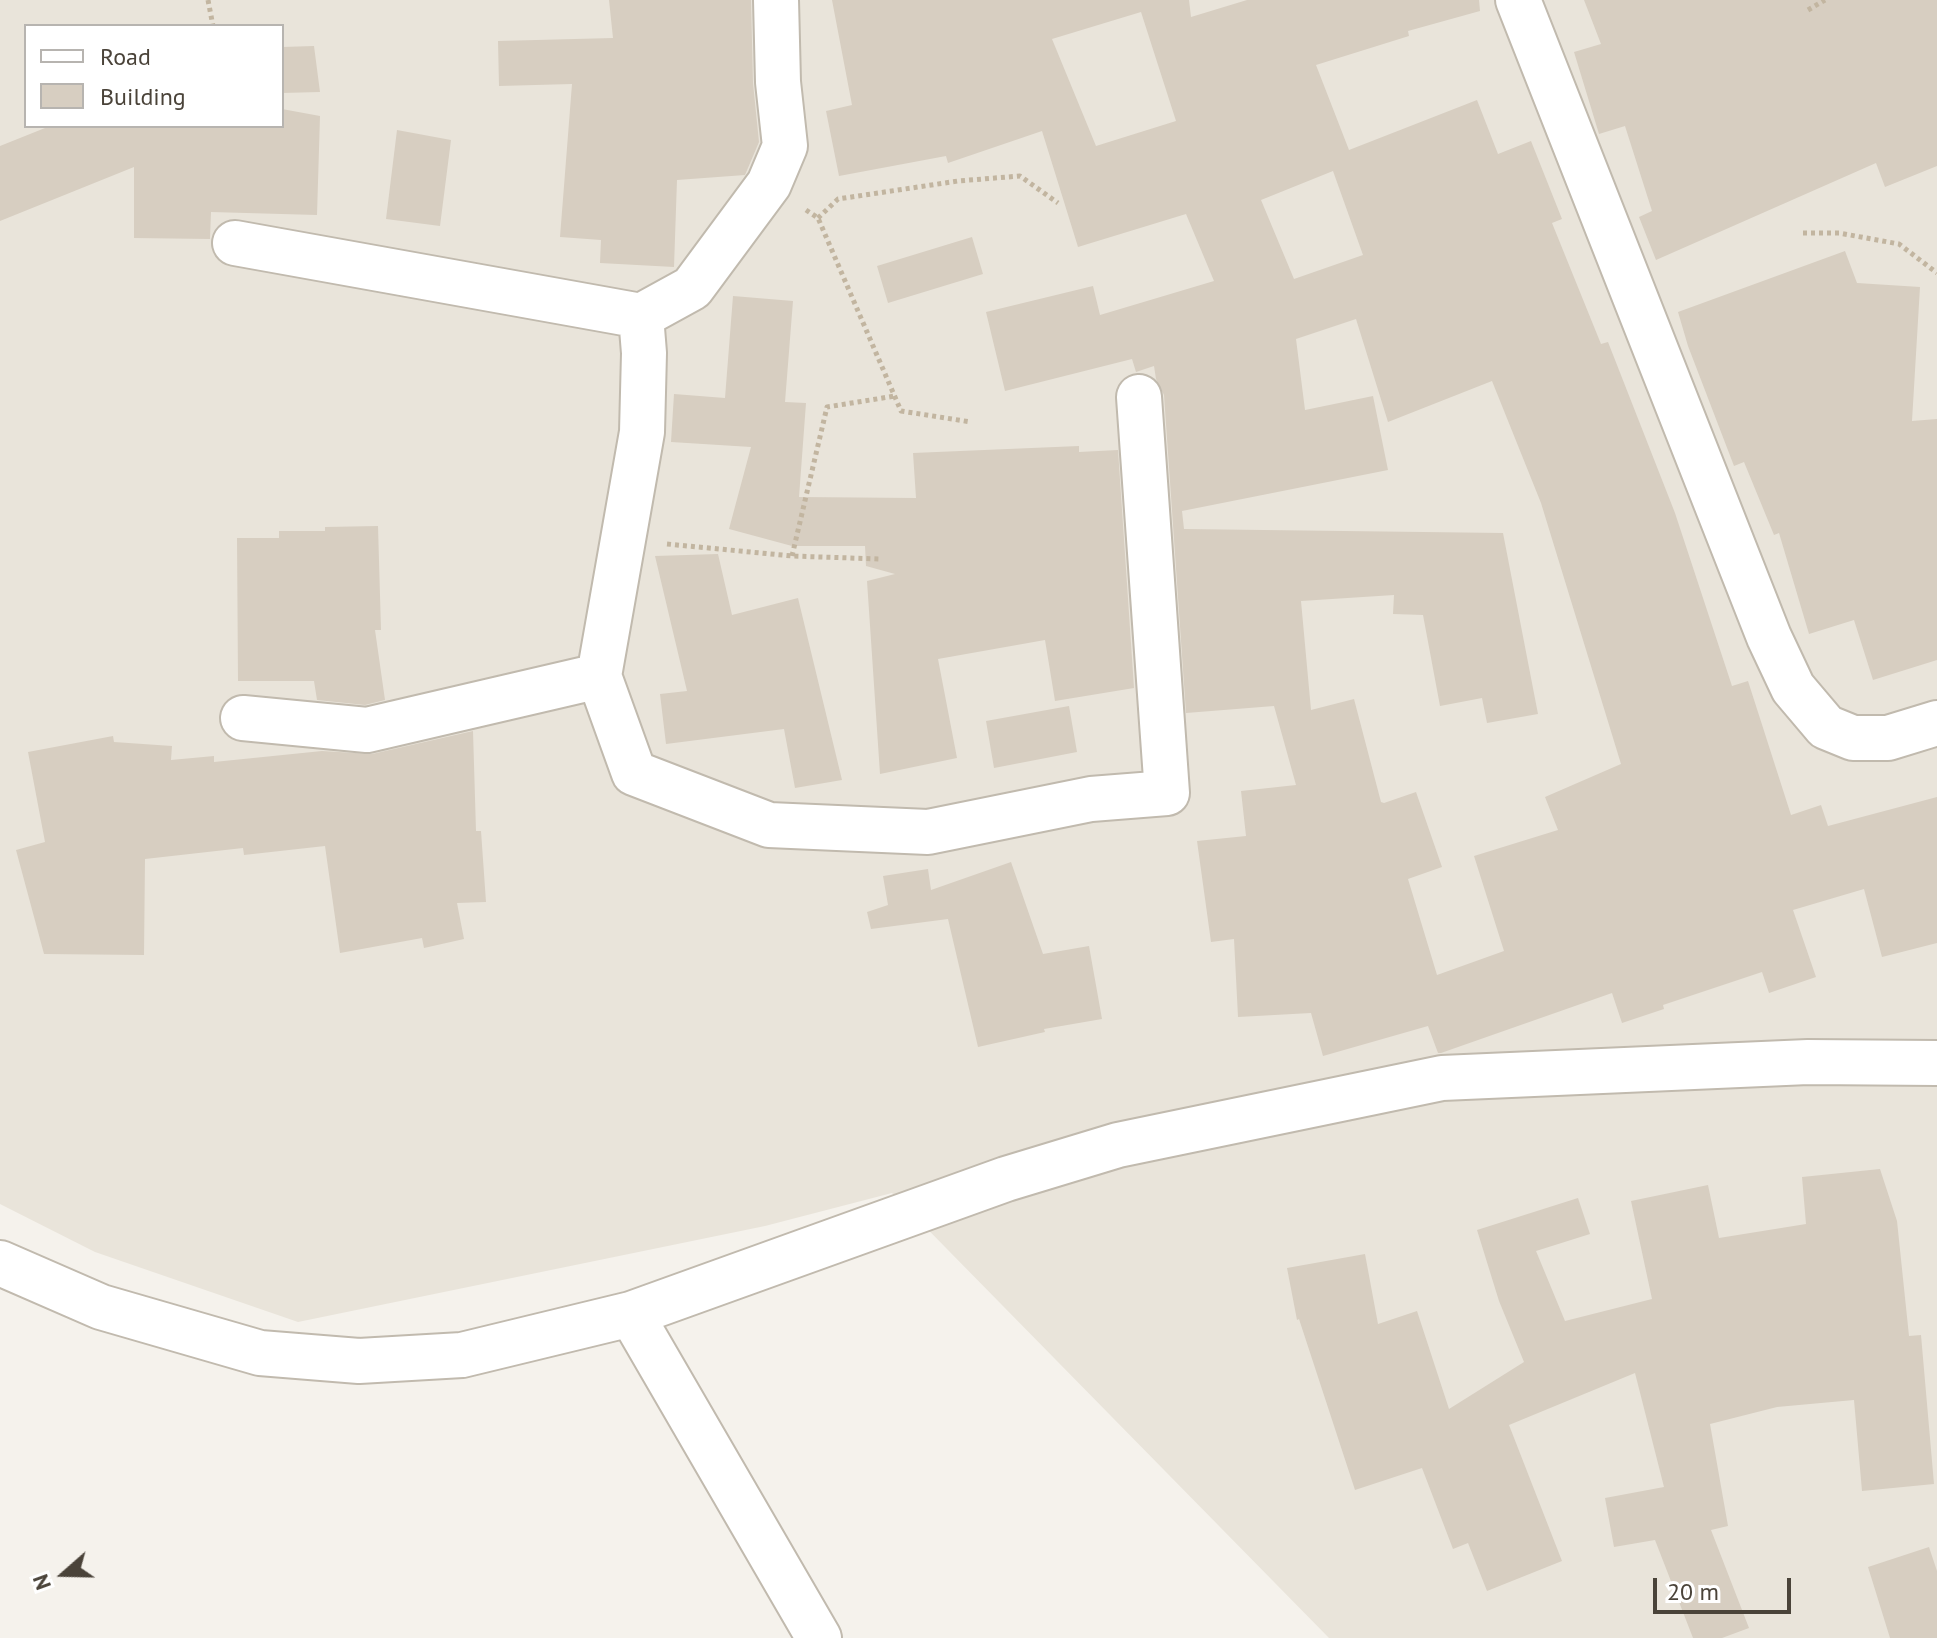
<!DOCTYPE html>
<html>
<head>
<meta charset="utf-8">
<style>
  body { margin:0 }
  #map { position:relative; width:1937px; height:1638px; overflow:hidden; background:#f5f2ec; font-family:"PT Sans",sans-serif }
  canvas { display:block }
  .legend { position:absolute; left:24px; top:24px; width:260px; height:104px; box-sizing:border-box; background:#fff; border:2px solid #b7b4b0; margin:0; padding:10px 14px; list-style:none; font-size:24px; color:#4a4339 }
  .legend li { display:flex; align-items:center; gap:16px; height:40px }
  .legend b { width:40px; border:2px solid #b7b4b0 }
  .north { position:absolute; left:24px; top:1534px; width:80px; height:80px; -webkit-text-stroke:6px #fff; paint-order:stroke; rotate:250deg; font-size:22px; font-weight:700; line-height:32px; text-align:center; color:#4a4339 }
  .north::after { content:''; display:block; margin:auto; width:28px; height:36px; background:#4a4339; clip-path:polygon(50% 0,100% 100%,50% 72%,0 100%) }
  .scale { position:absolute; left:1653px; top:1578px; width:138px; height:36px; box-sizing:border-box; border:4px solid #4a4339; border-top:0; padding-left:10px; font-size:24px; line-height:28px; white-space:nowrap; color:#4a4339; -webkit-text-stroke:6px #fff; paint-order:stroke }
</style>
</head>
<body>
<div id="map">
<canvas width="1937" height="1638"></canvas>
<ul class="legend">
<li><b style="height:10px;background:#fff"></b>Road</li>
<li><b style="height:22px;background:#d7cec1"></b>Building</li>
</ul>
<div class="north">N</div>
<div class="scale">20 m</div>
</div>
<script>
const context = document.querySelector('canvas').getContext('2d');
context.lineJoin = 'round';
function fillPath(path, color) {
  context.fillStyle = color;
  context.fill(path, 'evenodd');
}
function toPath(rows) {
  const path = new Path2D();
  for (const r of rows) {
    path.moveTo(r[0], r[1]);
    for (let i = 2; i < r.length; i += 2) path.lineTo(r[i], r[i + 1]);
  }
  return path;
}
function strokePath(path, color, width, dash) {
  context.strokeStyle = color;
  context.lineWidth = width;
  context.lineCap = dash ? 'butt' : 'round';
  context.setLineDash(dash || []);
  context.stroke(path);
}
fillPath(toPath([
  [0,0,1937,0,1937,1638,1329,1638,892,1193,765,1226,298,1322,95,1252,0,1204],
  [26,26,282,26,282,126,26,126]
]), '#e9e4da');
fillPath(toPath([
  [609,0,751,0,753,83,759,142,745,175,677,180,674,267,600,263,601,240,560,237,572,84,499,86,498,41,613,38],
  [832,0,1189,0,1191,17,1247,0,1479,0,1480,11,1408,31,1409,36,1316,65,1349,150,1477,100,1498,154,1531,141,1562,219,1552,223,1601,344,1608,342,1675,513,1732,686,1748,681,1791,815,1821,805,1828,826,1937,797,1937,943,1882,957,1864,889,1793,910,1816,977,1769,993,1762,972,1663,1005,1664,1009,1622,1023,1612,993,1441,1053,1438,1053,1428,1026,1323,1056,1311,1013,1238,1017,1234,939,1211,942,1197,841,1246,836,1241,791,1296,785,1274,706,1186,713,1164,395,1156,379,1154,366,1136,372,1132,359,1005,391,986,312,1093,286,1100,315,1214,281,1186,214,1078,247,1042,131,948,163,946,156,839,176,826,111,852,105],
  [1141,12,1176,121,1096,146,1052,39],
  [1333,171,1363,255,1294,279,1261,200],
  [1356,319,1388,422,1492,381,1541,503,1621,764,1545,797,1558,830,1474,856,1504,951,1437,975,1408,879,1442,867,1416,792,1384,803,1381,802,1354,699,1311,710,1301,601,1394,595,1393,614,1423,615,1440,706,1482,698,1487,723,1538,714,1503,533,1184,529,1182,511,1388,470,1373,396,1305,410,1296,339],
  [1584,0,1937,0,1937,166,1885,187,1876,163,1656,260,1639,217,1652,211,1625,126,1599,134,1574,52,1601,44],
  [314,46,320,92,282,93,282,47],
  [282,109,320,116,317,215,211,212,210,239,134,238,134,167,0,221,0,146,50,126,282,126],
  [397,130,451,140,440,226,386,219],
  [972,237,983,274,888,303,877,266],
  [1845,251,1857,283,1920,287,1912,421,1937,419,1937,660,1873,680,1854,620,1809,634,1779,533,1774,535,1744,462,1734,466,1688,346,1678,312],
  [733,296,793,301,785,402,806,403,799,497,916,498,913,453,1079,446,1079,452,1118,450,1134,688,1055,701,1045,640,938,659,957,758,880,774,867,581,895,574,866,566,865,546,792,546,729,529,751,447,671,442,674,394,725,398],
  [378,526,381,630,375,630,385,700,365,705,317,700,314,681,238,681,237,538,279,538,279,531,325,531,325,527],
  [718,554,732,615,798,598,842,780,795,788,784,729,666,744,660,694,687,691,655,556],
  [1069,706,1077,752,994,768,986,721],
  [473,731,476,831,481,831,486,902,457,903,464,939,424,948,422,938,340,953,325,846,244,855,243,848,145,859,144,955,44,954,16,850,45,842,28,752,113,736,114,742,172,746,171,760,214,756,214,762,322,751,372,754],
  [1011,862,1043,954,1089,946,1102,1019,1044,1029,1045,1032,978,1047,948,919,871,929,867,912,888,905,883,876,928,869,931,890],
  [1880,1169,1897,1221,1909,1336,1921,1335,1934,1484,1862,1491,1854,1400,1777,1407,1710,1424,1728,1526,1711,1530,1749,1628,1722,1638,1693,1638,1655,1540,1614,1547,1605,1498,1664,1487,1635,1373,1509,1425,1562,1561,1487,1591,1468,1543,1453,1549,1422,1468,1355,1490,1299,1319,1297,1320,1287,1268,1365,1254,1378,1324,1417,1311,1449,1409,1524,1362,1499,1301,1477,1230,1578,1198,1590,1234,1536,1251,1565,1321,1652,1299,1631,1201,1708,1185,1719,1238,1806,1224,1802,1177],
  [1929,1547,1937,1571,1937,1638,1890,1638,1868,1567]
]), '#d7cec1');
const minor = toPath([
  [1518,0,1769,637,1793,688,1826,727,1853,738,1888,738,1937,723],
  [235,243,641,316],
  [599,676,634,773,769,825,928,832,1091,799,1167,793,1139,397],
  [243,718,367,730,599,676,642,432,644,353,641,316,692,288,769,184,785,146,778,82,776,0],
  [0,1263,101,1307,260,1353,359,1361,462,1355,631,1314,1006,1179,1118,1145,1442,1078,1808,1062,1937,1063],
  [631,1314,819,1638]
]);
strokePath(minor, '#c1baae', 48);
strokePath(toPath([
  [208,0,213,26],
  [1808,10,1825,0],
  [806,210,818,218,901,411,971,422],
  [818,218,838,199,958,181,1020,176,1058,203],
  [1803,233,1839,233,1899,244,1937,273],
  [667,544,792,556,880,559],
  [792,556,827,407,895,396]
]), '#c2b5a0', 5, [4, 4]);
strokePath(minor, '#fff', 44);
</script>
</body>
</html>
